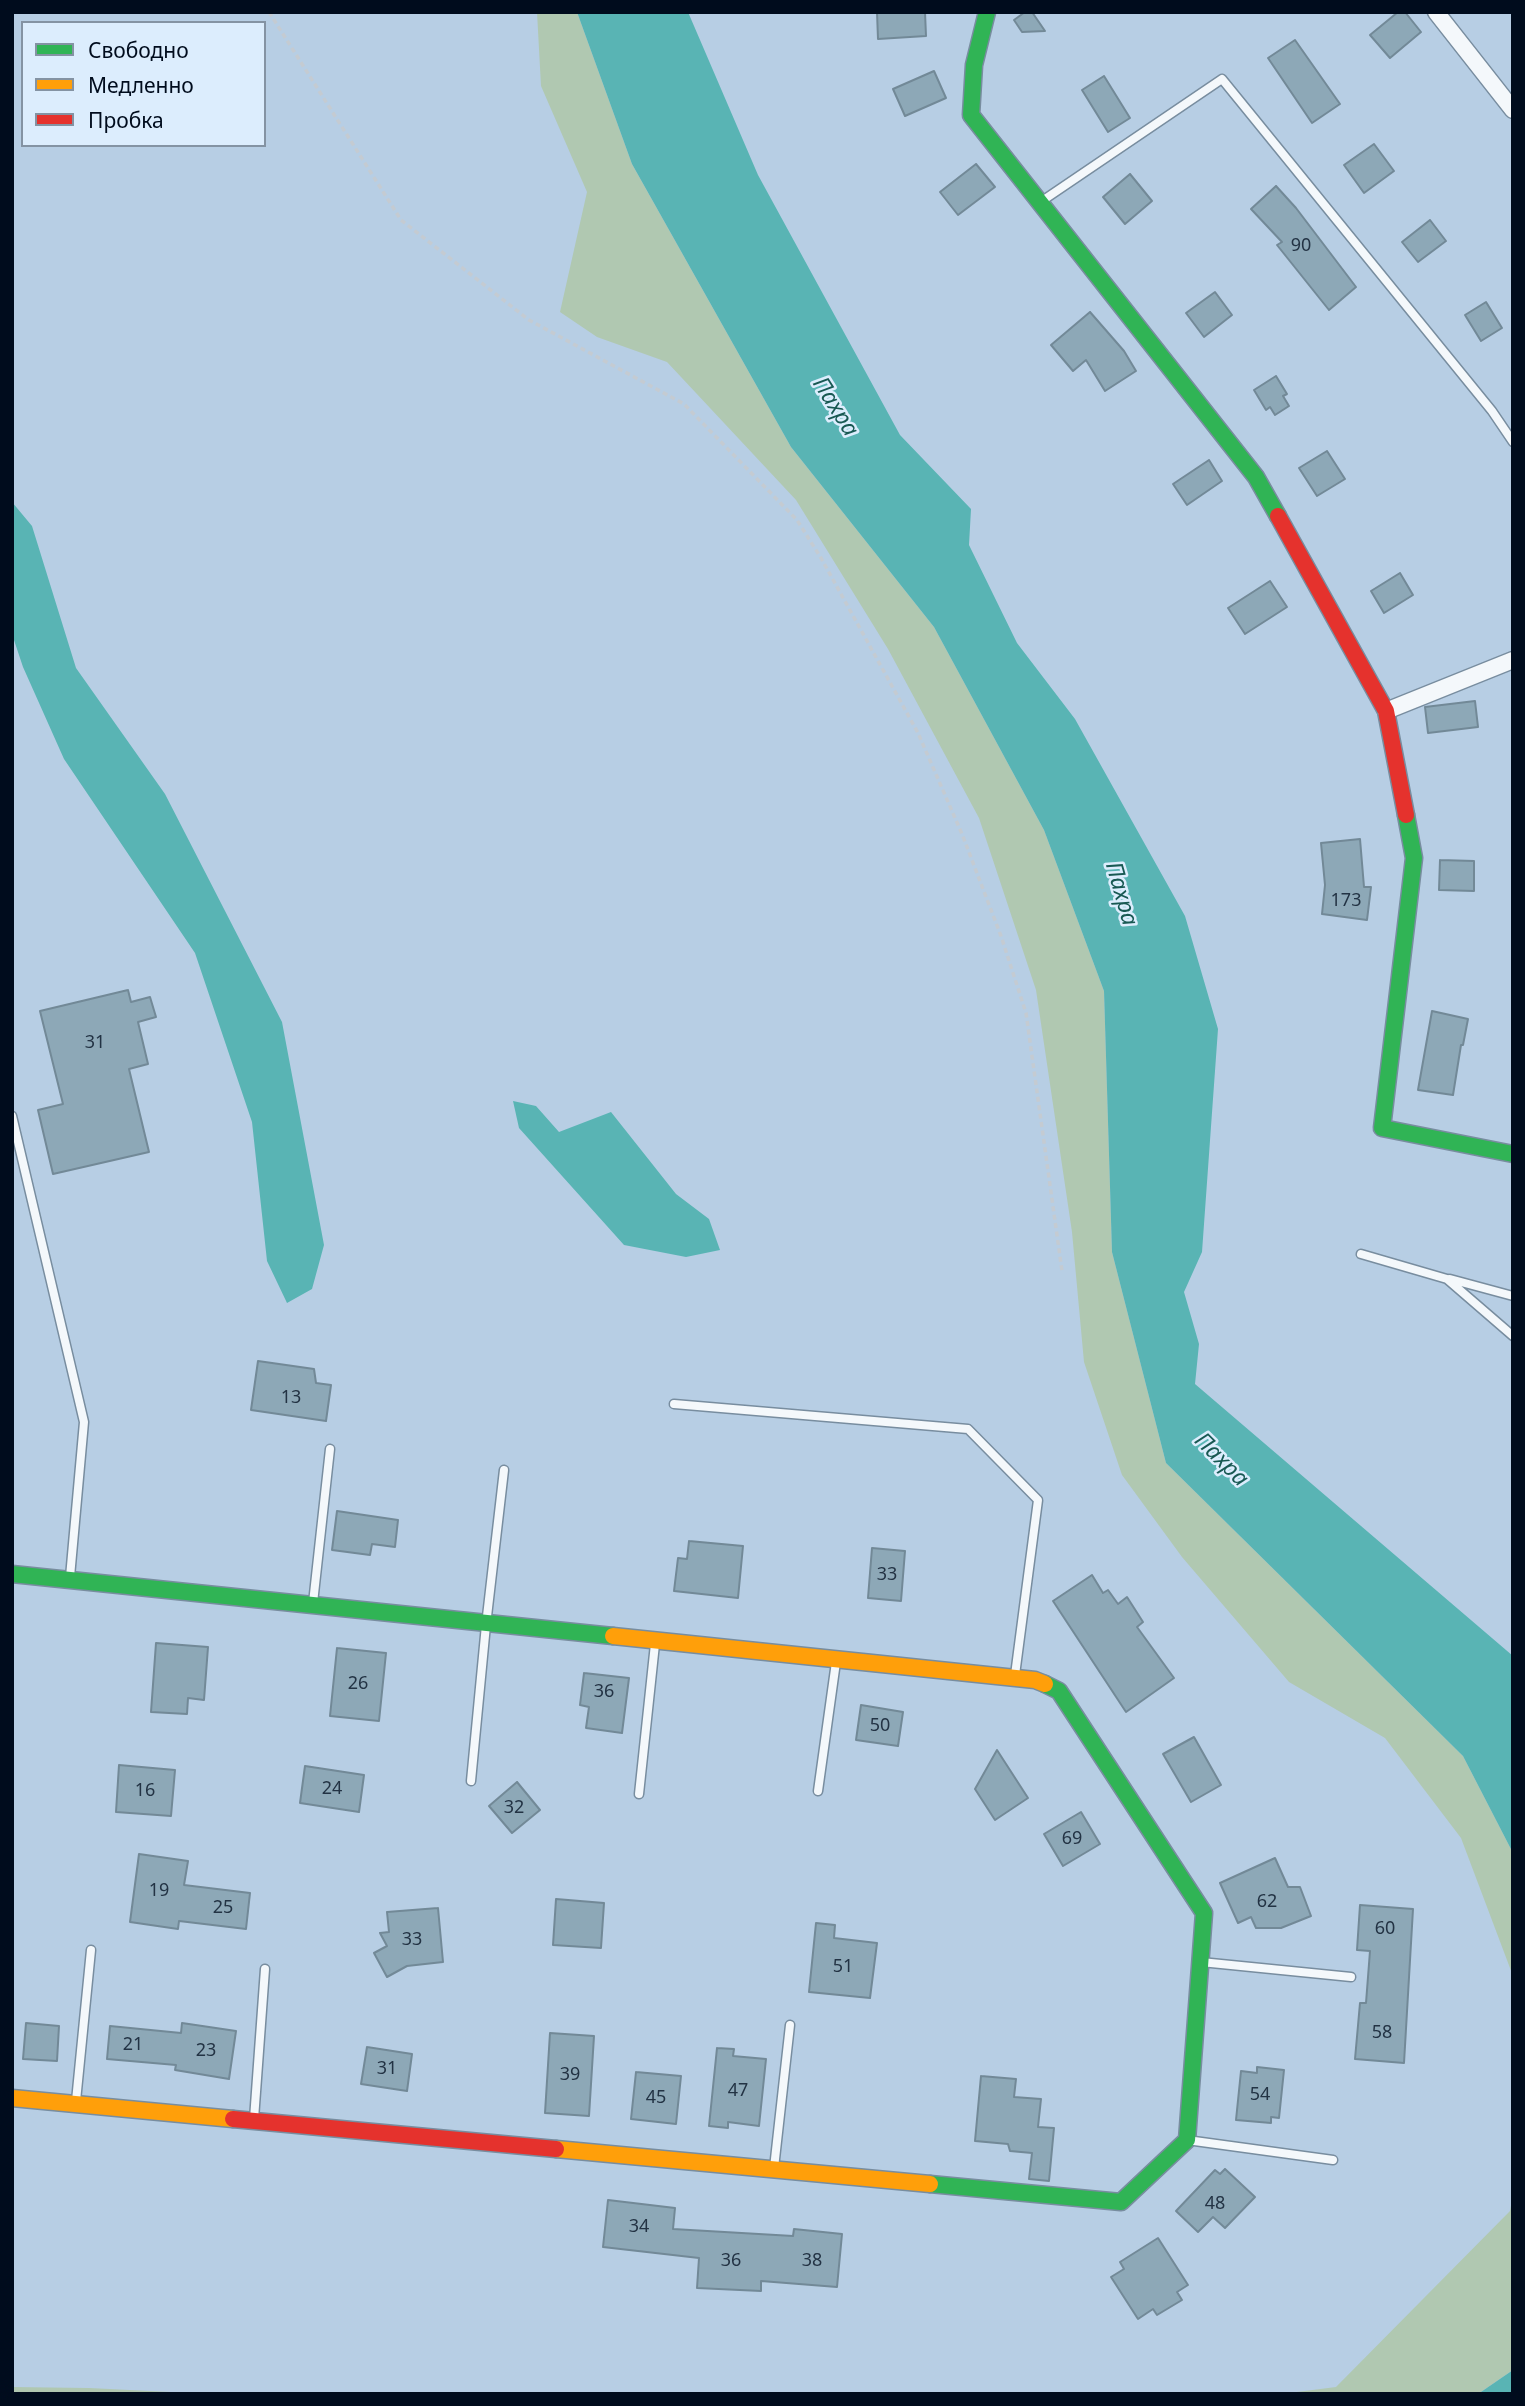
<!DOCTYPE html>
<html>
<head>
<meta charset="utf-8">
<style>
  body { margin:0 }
  #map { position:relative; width:1525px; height:2406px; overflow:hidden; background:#b7cee4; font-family:"Noto Sans",sans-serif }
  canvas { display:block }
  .frame { position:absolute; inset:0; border:14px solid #000c1d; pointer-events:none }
  .legend { position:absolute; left:21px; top:21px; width:245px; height:126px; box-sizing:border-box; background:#dcedfd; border:2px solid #8493a3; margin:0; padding:9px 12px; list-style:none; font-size:21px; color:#000c1d }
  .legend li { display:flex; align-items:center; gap:14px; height:35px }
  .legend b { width:35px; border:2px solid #8493a3 }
</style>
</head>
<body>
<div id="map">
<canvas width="1525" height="2406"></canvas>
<div class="frame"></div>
<ul class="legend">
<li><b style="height:9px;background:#30b455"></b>Свободно</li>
<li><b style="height:9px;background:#ff9f0a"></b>Медленно</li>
<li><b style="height:9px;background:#e5322d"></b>Пробка</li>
</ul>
</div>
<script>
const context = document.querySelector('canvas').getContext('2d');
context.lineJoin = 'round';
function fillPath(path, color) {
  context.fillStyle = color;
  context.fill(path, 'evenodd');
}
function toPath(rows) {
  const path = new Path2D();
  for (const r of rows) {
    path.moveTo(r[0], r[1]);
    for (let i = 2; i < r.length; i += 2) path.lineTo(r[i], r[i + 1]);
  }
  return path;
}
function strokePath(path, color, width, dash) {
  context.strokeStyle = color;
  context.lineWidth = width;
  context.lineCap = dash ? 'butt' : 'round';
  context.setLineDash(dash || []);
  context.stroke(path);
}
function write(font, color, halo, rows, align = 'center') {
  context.font = font + ' "Noto Sans",sans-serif';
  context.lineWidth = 5;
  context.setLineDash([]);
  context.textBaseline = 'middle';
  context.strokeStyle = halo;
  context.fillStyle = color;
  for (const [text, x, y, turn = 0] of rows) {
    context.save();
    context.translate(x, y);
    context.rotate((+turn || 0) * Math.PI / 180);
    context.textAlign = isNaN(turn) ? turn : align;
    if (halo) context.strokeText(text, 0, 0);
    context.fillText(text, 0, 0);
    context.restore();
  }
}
fillPath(toPath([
  [537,12,577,12,632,164,791,447,934,627,1044,830,1104,991,1112,1252,1166,1463,1463,1756,1513,1853,1513,1976,1461,1838,1385,1738,1289,1682,1182,1557,1122,1475,1084,1362,1072,1232,1036,990,979,818,888,649,796,500,667,362,597,337,560,312,587,192,541,86],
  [1513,2194,1513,2370,1478,2394,1281,2394,1336,2387,1510,2211],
  [12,2387,89,2388,211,2394,12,2394]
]), '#b0c8b1');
fillPath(toPath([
  [577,12,688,12,758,175,900,435,971,509,969,545,1017,643,1075,719,1185,916,1218,1029,1202,1252,1184,1292,1199,1344,1195,1384,1513,1656,1513,1853,1463,1756,1166,1463,1112,1252,1104,991,1044,830,934,627,791,447,632,164],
  [12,502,32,526,76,668,165,794,282,1022,324,1245,312,1289,287,1303,267,1261,252,1122,195,953,64,759,23,667,12,634],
  [513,1101,536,1106,559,1132,611,1112,676,1194,709,1219,720,1250,686,1257,624,1245,519,1128],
  [1513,2370,1513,2394,1478,2394]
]), '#59b4b4');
const building = toPath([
  [877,12,925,12,926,36,878,39,877,12],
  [1025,12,1032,12,1045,31,1022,32,1014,20,1025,12],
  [1398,12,1405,12,1421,32,1390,58,1370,35,1398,12],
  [1295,40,1340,104,1312,123,1268,58,1295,40],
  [934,71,946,98,905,116,893,89,934,71],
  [1104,76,1130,118,1108,132,1082,90,1104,76],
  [1374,144,1394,171,1364,193,1344,165,1374,144],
  [976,164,995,187,958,215,940,192,976,164],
  [1130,174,1152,201,1125,224,1103,197,1130,174],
  [1276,186,1296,208,1356,287,1329,310,1277,245,1282,242,1251,209,1276,186],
  [1430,220,1446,241,1418,262,1402,242,1430,220],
  [1215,292,1232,315,1204,337,1186,313,1215,292],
  [1486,302,1502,328,1481,341,1465,315,1486,302],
  [1090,312,1124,351,1136,371,1105,391,1086,360,1073,371,1051,345,1090,312],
  [1276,376,1287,394,1283,396,1289,406,1275,415,1270,407,1266,410,1254,390,1276,376],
  [1327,451,1345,479,1317,496,1299,468,1327,451],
  [1209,460,1222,481,1187,505,1173,484,1209,460],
  [1400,573,1413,595,1384,613,1371,591,1400,573],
  [1270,581,1287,607,1245,634,1228,608,1270,581],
  [1475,701,1478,727,1428,733,1425,707,1475,701],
  [1360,839,1364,887,1371,887,1367,920,1322,914,1325,885,1321,843,1360,839],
  [1440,860,1474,861,1474,891,1439,890,1440,860],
  [128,990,131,1002,150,997,156,1017,138,1022,148,1064,129,1069,149,1152,53,1174,38,1110,63,1104,40,1011,128,990],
  [1432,1011,1468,1019,1463,1045,1461,1045,1453,1095,1418,1090,1432,1011],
  [258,1361,314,1369,316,1383,331,1385,326,1421,251,1410,258,1361],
  [337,1511,398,1520,395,1547,372,1544,370,1555,332,1550,337,1511],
  [689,1541,743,1546,738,1598,674,1591,678,1558,687,1559,689,1541],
  [872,1548,905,1551,901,1601,868,1598,872,1548],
  [1092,1575,1103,1593,1108,1590,1118,1604,1127,1597,1143,1622,1137,1627,1174,1678,1126,1712,1053,1601,1092,1575],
  [156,1643,208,1647,204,1700,188,1698,187,1714,151,1712,156,1643],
  [337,1648,386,1653,379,1721,330,1716,337,1648],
  [584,1673,629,1678,622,1733,586,1728,589,1707,580,1705,584,1673],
  [861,1705,903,1712,898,1746,856,1740,861,1705],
  [1194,1737,1221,1785,1191,1802,1163,1754,1194,1737],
  [997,1750,1028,1798,995,1820,975,1789,997,1750],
  [119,1765,175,1770,171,1816,116,1812,119,1765],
  [305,1766,364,1775,359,1812,300,1803,305,1766],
  [517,1782,540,1810,512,1833,489,1806,517,1782],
  [1081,1812,1100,1844,1063,1866,1044,1834,1081,1812],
  [139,1854,188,1861,184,1885,250,1893,246,1929,179,1921,178,1929,130,1922,139,1854],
  [1275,1858,1288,1887,1300,1887,1311,1916,1281,1928,1256,1928,1251,1917,1238,1923,1220,1883,1275,1858],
  [556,1899,604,1903,601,1948,553,1945,556,1899],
  [1360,1905,1413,1909,1404,2063,1355,2059,1360,2003,1366,2003,1370,1951,1357,1950,1360,1905],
  [438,1908,443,1962,407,1966,387,1977,374,1953,387,1946,380,1933,389,1932,387,1912,438,1908],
  [816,1923,835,1925,834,1938,877,1943,870,1998,809,1992,816,1923],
  [26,2023,59,2026,57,2061,23,2059,26,2023],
  [182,2023,236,2031,229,2079,175,2070,176,2065,107,2059,110,2026,181,2033,182,2023],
  [550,2033,594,2036,589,2116,545,2113,550,2033],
  [367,2047,412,2054,407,2091,361,2084,367,2047],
  [717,2048,734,2049,733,2056,766,2059,759,2126,728,2122,728,2128,709,2126,717,2048],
  [1257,2067,1284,2070,1279,2118,1271,2117,1271,2123,1236,2120,1241,2071,1257,2073,1257,2067],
  [636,2072,681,2076,676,2124,631,2119,636,2072],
  [981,2076,1016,2079,1014,2097,1041,2099,1038,2127,1054,2128,1049,2181,1029,2179,1032,2153,1010,2151,1008,2144,975,2141,981,2076],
  [1225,2169,1255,2197,1225,2228,1213,2217,1198,2232,1176,2211,1215,2170,1220,2174,1225,2169],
  [608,2200,675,2208,673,2229,793,2236,794,2229,842,2234,837,2287,761,2281,761,2291,697,2288,699,2258,603,2247,608,2200],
  [1158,2238,1188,2285,1177,2292,1182,2300,1157,2315,1153,2309,1138,2319,1111,2277,1124,2269,1120,2262,1158,2238]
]);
fillPath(building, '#8da8b7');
strokePath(building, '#728997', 2);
const lane = toPath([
  [1042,201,1222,79,1492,411,1513,442],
  [12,1116,84,1422,70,1577],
  [1361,1254,1447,1279,1513,1336],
  [1450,1279,1513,1296],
  [674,1404,968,1429,1038,1500,1015,1675],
  [313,1603,330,1449],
  [471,1781,486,1625,504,1470],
  [818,1791,836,1662],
  [639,1794,655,1644],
  [1201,1962,1351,1977],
  [76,2101,91,1950],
  [254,2119,265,1969],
  [1187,2140,1333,2160],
  [774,2168,790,2025]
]);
const street = toPath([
  [1436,12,1513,110],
  [1386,711,1513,660]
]);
const fast = toPath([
  [987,12,974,65,971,115,1256,477,1278,516],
  [1406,815,1414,858,1382,1128,1513,1154],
  [12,1574,613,1636],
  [930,2184,1121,2202,1187,2140,1204,1913,1059,1691,1045,1684]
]);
const slow = toPath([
  [613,1636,1035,1680,1045,1684],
  [12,2098,233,2119],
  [556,2149,930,2184]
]);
const jam = toPath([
  [1278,516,1386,711,1406,815],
  [233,2119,556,2149]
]);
strokePath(lane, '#788d9f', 11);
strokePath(street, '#788d9f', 19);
strokePath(fast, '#788d9f', 19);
strokePath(slow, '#788d9f', 19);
strokePath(jam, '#788d9f', 19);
strokePath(toPath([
  [269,12,401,220,529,320,684,404,797,520,821,558,918,733,962,834,1001,936,1026,1013,1062,1271]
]), '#c4cbd2', 3.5, [5, 3.5]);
strokePath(lane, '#f4f8fb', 8);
strokePath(street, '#f4f8fb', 16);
strokePath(fast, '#30b455', 16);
strokePath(slow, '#ff9f0a', 16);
strokePath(jam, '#e5322d', 16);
write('18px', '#233344', null, [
  ["90",1301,246],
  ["173",1346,901],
  ["31",95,1043],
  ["13",291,1398],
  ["33",887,1575],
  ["26",358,1684],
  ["36",604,1692],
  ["50",880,1726],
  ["24",332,1789],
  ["16",145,1791],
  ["32",514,1808],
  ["69",1072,1839],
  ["19",159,1891],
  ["62",1267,1902],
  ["25",223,1908],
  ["60",1385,1929],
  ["33",412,1940],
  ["51",843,1967],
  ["58",1382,2033],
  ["21",133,2045],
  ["23",206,2051],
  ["31",387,2069],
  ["39",570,2075],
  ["47",738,2091],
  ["54",1260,2095],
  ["45",656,2098],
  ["48",1215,2204],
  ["34",639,2227],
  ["36",731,2261],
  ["38",812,2261]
]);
write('italic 23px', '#185953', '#dcedfd', [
  ["Пахра",835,407,58],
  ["Пахра",1121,894,74],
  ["Пахра",1221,1460,45]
]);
</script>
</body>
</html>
